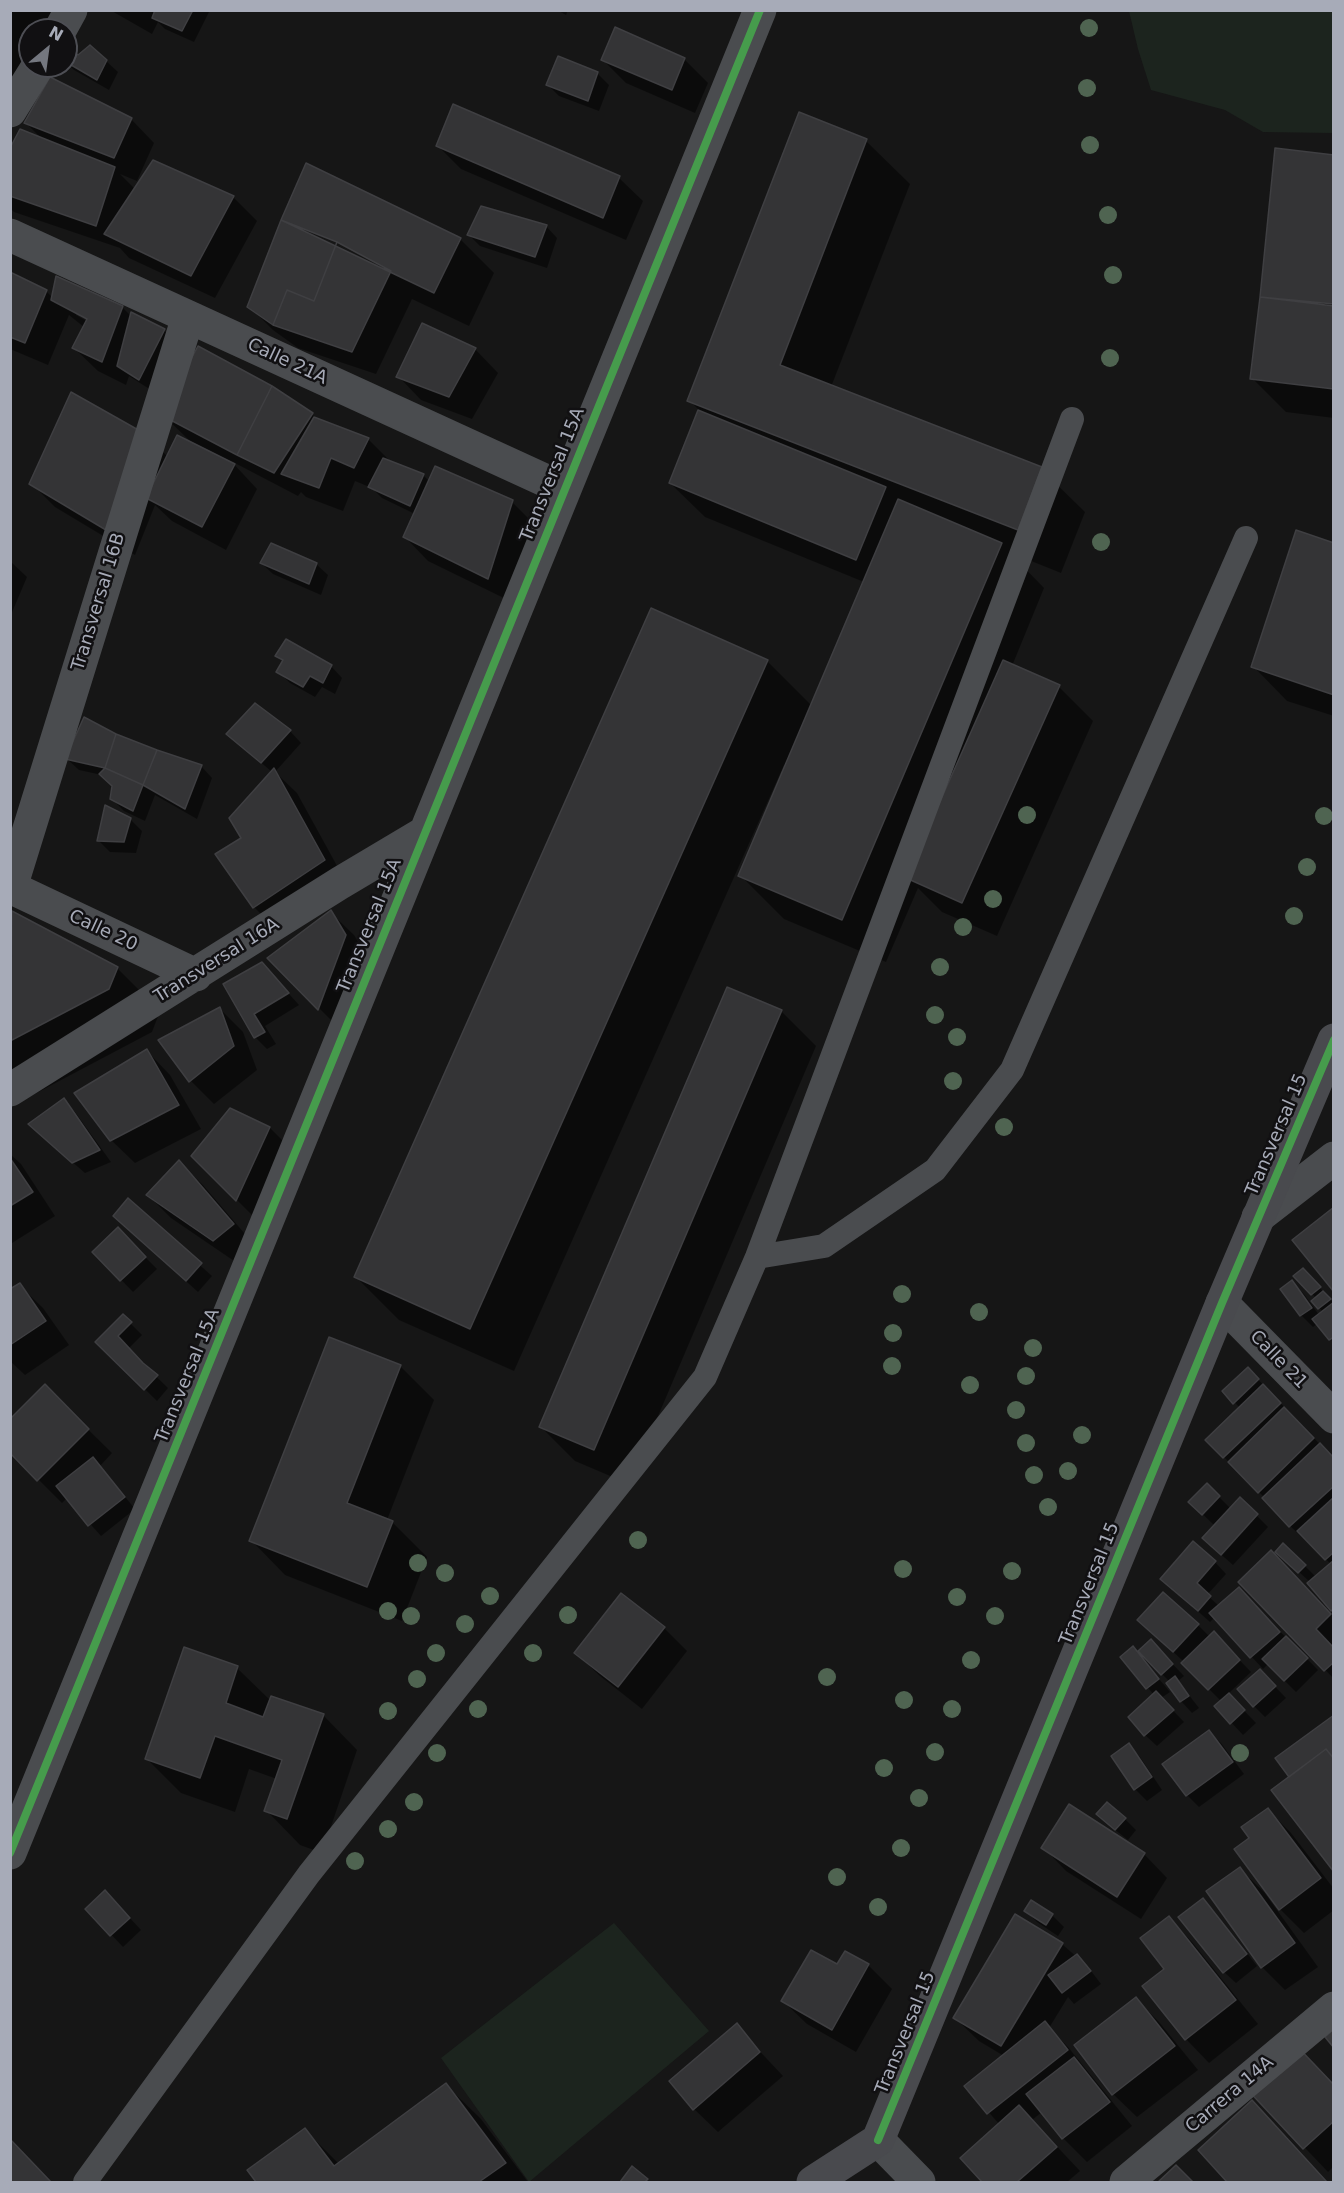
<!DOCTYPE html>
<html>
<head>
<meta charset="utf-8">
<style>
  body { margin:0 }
  #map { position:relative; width:1344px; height:2193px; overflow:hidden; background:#161616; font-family:"DejaVu Sans",sans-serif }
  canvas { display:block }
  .frame { position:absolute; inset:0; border:12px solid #a7abb8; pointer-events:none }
  .north { position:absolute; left:18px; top:18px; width:60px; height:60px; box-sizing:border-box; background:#111012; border:2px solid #4d4e54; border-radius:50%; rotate:29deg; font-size:16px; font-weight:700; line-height:24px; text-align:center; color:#a7abb8 }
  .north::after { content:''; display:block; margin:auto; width:21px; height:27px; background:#74777f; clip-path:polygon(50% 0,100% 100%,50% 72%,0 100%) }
</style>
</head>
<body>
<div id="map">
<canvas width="1344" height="2193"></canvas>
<div class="frame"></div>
<div class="north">N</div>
</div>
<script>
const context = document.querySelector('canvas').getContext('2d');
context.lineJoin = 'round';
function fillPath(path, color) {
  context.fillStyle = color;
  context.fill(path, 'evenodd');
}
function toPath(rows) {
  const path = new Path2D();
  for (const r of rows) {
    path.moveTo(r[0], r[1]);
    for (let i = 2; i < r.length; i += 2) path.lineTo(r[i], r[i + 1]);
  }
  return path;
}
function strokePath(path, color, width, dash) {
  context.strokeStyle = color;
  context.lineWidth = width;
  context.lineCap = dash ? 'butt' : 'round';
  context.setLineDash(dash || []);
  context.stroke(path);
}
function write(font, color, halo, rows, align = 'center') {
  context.font = font + ' "DejaVu Sans",sans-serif';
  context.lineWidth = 5;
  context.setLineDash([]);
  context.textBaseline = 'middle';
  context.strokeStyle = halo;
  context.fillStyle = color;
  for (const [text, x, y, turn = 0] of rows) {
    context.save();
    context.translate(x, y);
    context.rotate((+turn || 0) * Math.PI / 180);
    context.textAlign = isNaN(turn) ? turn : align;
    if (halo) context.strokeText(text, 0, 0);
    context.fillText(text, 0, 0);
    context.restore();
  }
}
fillPath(toPath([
  [1129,11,1333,11,1333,133,1263,132,1225,110,1151,90,1138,49],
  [614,1923,709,2031,529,2182,441,2058]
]), '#1c241e');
fillPath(toPath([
  [10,10,53,10,44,30,30,30,30,62,10,80],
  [110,10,210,10,194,42,165,29,158,22,152,34],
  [557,10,568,10,566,15],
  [68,49,78,57,106,61,118,72,109,90,74,70,66,62,66,52],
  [602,59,684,59,708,83,695,113,626,83],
  [597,73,609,85,599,111,559,96,548,85],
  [454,106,619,178,643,201,626,240,461,169,438,146],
  [131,119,154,143,137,181,120,174,135,189,154,161,234,198,257,221,215,298,129,258,120,248,14,212,10,208,10,151,43,140,26,123],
  [866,141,910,184,831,387,1041,469,1085,512,1061,573,1009,552,1044,588,1012,666,1059,687,1093,721,997,936,942,912,918,888,886,962,784,919,740,875,786,767,784,765,514,1371,399,1320,355,1276,767,661,812,706,864,582,705,517,670,483,700,411,689,400],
  [1277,150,1334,157,1334,418,1286,412,1252,378],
  [546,226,557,238,547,268,480,246,468,234],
  [460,239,494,273,469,326,412,299,376,374,298,348,273,330,249,306],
  [10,274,46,291,53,298,122,307,132,317,164,330,175,342,151,390,129,376,126,385,98,371,74,348,84,327,69,315,48,365,10,349],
  [76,312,94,321,92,324,76,315],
  [475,349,498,373,472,419,421,400,398,376],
  [312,414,318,420,368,439,391,462,423,475,430,482,512,502,535,525,512,602,428,561,405,537,415,514,382,498,372,488,355,481,343,511,306,497,301,492,298,496,231,461,257,489,226,550,172,521,155,505,135,555,55,507,31,483,148,437,168,457,191,442,163,415],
  [1334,545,1334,716,1287,701,1253,666],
  [10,561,27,577,10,617],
  [261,563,316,564,328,575,321,595,273,574],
  [277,656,331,666,342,678,335,694,322,687,315,697,290,683,278,671,284,662],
  [290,731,301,743,275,772,297,793,347,884,278,931,254,907,217,854,243,838,272,772,228,734],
  [115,736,201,766,212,778,197,819,155,795,145,821,124,811,112,799,114,787,102,775,79,770,67,759],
  [130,819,142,831,136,853,110,852,99,841],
  [330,912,354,935,369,960,342,1031,269,958],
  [10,913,117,968,160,1011,152,1032,10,1107],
  [273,976,299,1005,265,1026,276,1044,267,1049,255,1037,225,985],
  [728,989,782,1012,816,1046,629,1484,575,1461,541,1427],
  [220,1009,243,1032,257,1070,214,1104,191,1081],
  [147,1051,170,1075,201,1129,135,1163,111,1140],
  [63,1100,75,1112,111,1162,85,1173,41,1135],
  [231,1110,270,1128,293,1151,260,1223,193,1156],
  [10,1154,21,1164,55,1216,12,1243,10,1242],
  [179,1162,203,1185,257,1248,237,1263,171,1218,148,1195],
  [128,1201,212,1276,198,1292,127,1228],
  [118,1230,157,1269,133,1292,94,1252],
  [1303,1270,1334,1303,1334,1343,1317,1324,1313,1327,1301,1315,1282,1289,1292,1282,1304,1294,1319,1315,1323,1312,1313,1301,1316,1298,1295,1276],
  [19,1285,43,1308,69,1345,25,1375,10,1361,10,1291],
  [123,1316,142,1335,128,1349,168,1388,157,1401,97,1342],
  [400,1366,434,1400,387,1520,392,1522,427,1557,402,1621,285,1575,251,1540],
  [1248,1369,1334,1459,1334,1611,1310,1582,1289,1563,1305,1566,1316,1577,1331,1564,1290,1526,1264,1497,1207,1440,1240,1408,1224,1391],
  [45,1387,112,1453,100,1466,135,1509,101,1536,67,1498,62,1503,10,1451],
  [1207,1485,1231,1509,1240,1499,1268,1527,1233,1565,1216,1550,1215,1526,1190,1502],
  [1215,1562,1226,1574,1207,1595,1219,1606,1250,1601,1318,1670,1296,1692,1268,1664,1263,1669,1215,1617,1210,1622,1174,1590],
  [1294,1576,1334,1617,1334,1679,1241,1582],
  [1198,1625,1210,1637,1225,1645,1251,1672,1228,1694,1256,1723,1243,1735,1216,1706,1222,1702,1183,1663,1184,1662,1151,1631],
  [664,1628,687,1651,642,1709,600,1676,576,1653],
  [1133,1648,1170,1692,1161,1698,1184,1722,1157,1746,1145,1735,1154,1695,1122,1657],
  [1162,1653,1184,1676,1178,1681,1199,1708,1192,1713,1181,1701,1170,1682,1162,1674],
  [237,1668,271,1701,323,1715,357,1750,322,1853,300,1845,266,1810,277,1779,249,1769,235,1812,181,1793,147,1759],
  [1260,1671,1286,1698,1265,1717,1254,1706],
  [1209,1732,1221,1743,1244,1774,1199,1807,1187,1795,1164,1765],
  [1129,1745,1140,1757,1162,1790,1147,1801,1135,1789],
  [1268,1810,1291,1833,1334,1889,1334,1910,1304,1933,1280,1909,1236,1849,1251,1838],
  [1125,1819,1136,1830,1128,1840,1109,1825],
  [1043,1847,1144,1854,1167,1878,1141,1919,1066,1871],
  [1240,1869,1264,1892,1318,1967,1285,1990,1262,1967],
  [1203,1900,1215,1912,1257,1966,1236,1983,1224,1972],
  [1031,1902,1052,1915,1064,1927,1058,1936,1037,1922,1026,1911],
  [117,1904,141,1930,123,1947,87,1909],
  [1016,1916,1062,1944,1088,1967,1101,1984,1074,2004,1068,1997,1049,2028,1068,2047,1132,2126,1087,2162,1063,2138,1042,2112,1032,2120,1080,2171,1067,2182,984,2182,962,2158,999,2124,966,2086,1004,2056,979,2041,955,2018],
  [1169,1918,1192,1942,1258,2024,1209,2063,1186,2039],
  [846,1953,868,1965,892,1989,856,2052,807,2024,783,2001,837,1966],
  [1136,1999,1159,2022,1198,2070,1137,2117,1113,2094],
  [736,2026,783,2076,718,2132,694,2109],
  [446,2085,481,2119,528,2182,258,2182,249,2170,305,2130,339,2164],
  [1334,2086,1334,2166,1328,2172,1247,2087],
  [1252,2102,1286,2136,1328,2182,1229,2182,1200,2150],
  [10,2140,51,2182,10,2182]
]), '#0007');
const building = toPath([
  [155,10,193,10,182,31,152,18,155,10],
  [615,27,685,58,672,90,601,60,615,27],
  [90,45,107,60,97,80,66,62,68,47,78,55,90,45],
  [558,56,598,72,588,101,546,85,558,56],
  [50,77,132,118,114,158,24,123,50,77],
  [453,104,620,176,603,218,436,146,453,104],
  [799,112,867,139,780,365,1042,467,1018,530,687,401,799,112],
  [20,129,115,167,96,226,10,196,10,148,20,129],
  [1275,148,1334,155,1334,304,1260,297,1275,148],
  [153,160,234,196,191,276,104,234,153,160],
  [306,163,461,238,434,293,281,220,306,163],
  [481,206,547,225,535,257,467,235,481,206],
  [281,220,337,242,314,301,287,290,273,325,247,307,281,220],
  [337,242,391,271,352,352,273,325,287,290,314,301,337,242],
  [10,272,47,290,25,343,10,337,10,272],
  [56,276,123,306,102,362,72,348,87,319,51,300,56,276],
  [1260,297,1334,306,1334,389,1250,379,1260,297],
  [131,312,165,329,139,380,117,366,131,312],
  [422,323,476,348,449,397,396,377,422,323],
  [198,346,272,386,237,455,161,415,198,346],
  [272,386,313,413,274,473,237,455,272,386],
  [71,392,149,436,111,533,29,484,71,392],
  [698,410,886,487,856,560,669,483,698,410],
  [314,417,369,438,354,468,331,458,319,488,281,474,314,417],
  [177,435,235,464,202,527,146,498,177,435],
  [383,458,424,474,410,506,368,487,383,458],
  [435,466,513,500,488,579,403,537,435,466],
  [898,499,1002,543,842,920,738,876,898,499],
  [1296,530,1334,543,1334,695,1251,667,1296,530],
  [271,543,317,563,309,584,260,563,271,543],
  [651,608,768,660,470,1329,354,1277,651,608],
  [286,639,332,665,323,683,310,676,303,687,276,672,283,660,275,656,286,639],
  [1003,660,1060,685,962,903,906,878,1003,660],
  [255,703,291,730,261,763,226,734,255,703],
  [84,717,116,734,105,768,65,759,84,717],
  [116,734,157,750,143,785,105,768,116,734],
  [157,750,202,765,185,809,143,785,157,750],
  [105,768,143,785,133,811,110,799,112,786,99,774,105,768],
  [274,768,325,860,253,908,215,854,241,838,229,818,274,768],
  [105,805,131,818,124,842,97,841,105,805],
  [331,910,346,935,318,1010,267,958,331,910],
  [12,911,118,967,109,989,10,1041,12,911],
  [262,962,289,993,254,1014,265,1032,254,1038,223,984,262,962],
  [727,987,782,1010,594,1450,539,1427,727,987],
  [220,1007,234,1046,189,1082,158,1040,220,1007],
  [147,1049,179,1105,110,1141,74,1093,147,1049],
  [64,1098,100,1150,72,1163,28,1124,64,1098],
  [230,1108,270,1127,236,1201,191,1156,230,1108],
  [10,1158,33,1192,10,1206,10,1158],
  [179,1160,234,1224,213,1241,146,1195,179,1160],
  [128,1198,202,1263,186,1281,113,1216,128,1198],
  [1334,1207,1334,1292,1292,1240,1334,1207],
  [118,1227,146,1257,120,1281,92,1252,118,1227],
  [1303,1268,1321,1287,1311,1295,1293,1276,1303,1268],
  [1292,1280,1312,1308,1300,1316,1280,1289,1292,1280],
  [20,1283,46,1321,10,1345,10,1289,20,1283],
  [1323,1291,1331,1299,1318,1309,1311,1301,1323,1291],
  [1334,1302,1334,1337,1329,1340,1312,1319,1334,1302],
  [123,1314,132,1322,118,1336,143,1363,158,1375,144,1390,95,1342,123,1314],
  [329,1337,401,1365,347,1503,393,1521,367,1587,249,1541,329,1337],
  [1248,1367,1259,1379,1233,1404,1222,1391,1248,1367],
  [45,1384,89,1429,37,1481,10,1453,10,1419,45,1384],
  [1263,1384,1281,1403,1223,1458,1205,1440,1263,1384],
  [1284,1407,1314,1438,1258,1493,1228,1462,1284,1407],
  [1320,1443,1334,1458,1334,1486,1289,1527,1262,1498,1320,1443],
  [93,1457,125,1497,88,1526,56,1486,93,1457],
  [1207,1483,1220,1496,1202,1515,1188,1502,1207,1483],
  [1240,1497,1258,1514,1221,1555,1202,1538,1240,1497],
  [1334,1497,1334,1552,1325,1560,1297,1531,1334,1497],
  [1193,1541,1216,1561,1197,1583,1211,1596,1198,1611,1160,1579,1193,1541],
  [1283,1543,1306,1565,1298,1573,1275,1552,1283,1543],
  [1271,1550,1331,1614,1316,1629,1334,1648,1334,1662,1324,1671,1238,1582,1271,1550],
  [1334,1560,1334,1608,1331,1611,1307,1583,1334,1560],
  [1239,1587,1280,1632,1250,1658,1209,1613,1239,1587],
  [1163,1592,1199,1624,1173,1652,1137,1620,1163,1592],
  [621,1593,665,1627,618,1687,574,1653,621,1593],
  [1214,1631,1240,1660,1208,1690,1181,1663,1214,1631],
  [1286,1636,1308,1658,1284,1681,1262,1659,1286,1636],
  [1151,1639,1173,1664,1161,1675,1138,1651,1151,1639],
  [1133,1646,1159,1679,1146,1689,1120,1657,1133,1646],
  [184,1647,238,1666,226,1703,263,1717,271,1696,324,1714,287,1819,264,1811,282,1760,215,1736,200,1778,145,1759,184,1647],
  [1260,1669,1276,1686,1253,1707,1237,1689,1260,1669],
  [1175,1676,1189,1696,1180,1702,1166,1683,1175,1676],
  [1156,1691,1174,1710,1144,1736,1128,1717,1156,1691],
  [1229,1693,1245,1710,1230,1724,1214,1706,1229,1693],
  [1334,1715,1334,1759,1326,1749,1289,1777,1275,1758,1334,1715],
  [1209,1730,1233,1762,1186,1796,1162,1764,1209,1730],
  [1129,1743,1152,1777,1134,1790,1111,1756,1129,1743],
  [1326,1749,1334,1759,1334,1872,1271,1790,1326,1749],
  [1107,1802,1126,1818,1115,1830,1096,1814,1107,1802],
  [1069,1804,1145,1853,1117,1897,1041,1848,1069,1804],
  [1268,1808,1321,1878,1279,1910,1234,1849,1249,1838,1241,1827,1268,1808],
  [1240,1867,1295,1943,1261,1968,1206,1891,1240,1867],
  [105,1890,130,1918,110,1936,85,1909,105,1890],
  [1203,1898,1247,1954,1223,1973,1178,1917,1203,1898],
  [1031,1900,1053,1914,1046,1925,1024,1911,1031,1900],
  [1015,1914,1063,1943,1001,2046,953,2018,1015,1914],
  [1169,1916,1236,2000,1185,2040,1142,1986,1164,1969,1140,1938,1169,1916],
  [811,1950,837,1964,845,1951,869,1964,832,2030,781,2001,811,1950],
  [1077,1954,1091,1971,1062,1993,1048,1975,1077,1954],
  [1136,1997,1175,2046,1112,2095,1074,2045,1136,1997],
  [1045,2021,1068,2050,987,2114,964,2086,1045,2021],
  [737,2023,760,2052,693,2110,669,2081,737,2023],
  [1334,2029,1334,2048,1325,2037,1334,2029],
  [1294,2043,1334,2085,1334,2121,1303,2149,1245,2087,1294,2043],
  [1074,2057,1110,2102,1062,2139,1026,2094,1074,2057],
  [446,2083,506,2163,479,2182,256,2182,247,2170,305,2128,334,2166,446,2083],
  [1252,2100,1327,2182,1227,2182,1198,2150,1252,2100],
  [1019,2105,1057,2147,1017,2182,982,2182,960,2158,1019,2105],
  [10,2139,51,2182,10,2182,10,2139],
  [1176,2165,1193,2182,1158,2182,1176,2165],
  [632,2166,648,2179,645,2182,620,2182,632,2166]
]);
fillPath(building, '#343436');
strokePath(building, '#3f3f42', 1.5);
strokePath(toPath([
  [757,1257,824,1246,935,1170,1012,1070,1246,538],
  [85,2182,309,1874,705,1377,757,1257,1072,419]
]), '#4a4c4f', 24);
strokePath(toPath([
  [60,30,71,10],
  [10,111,38,66],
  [10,235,564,489],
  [10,887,196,975],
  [11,887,188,317],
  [10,1090,340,883,424,833],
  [1258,1217,1334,1158],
  [1222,1303,1334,1417],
  [10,1853,760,10],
  [878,2140,919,2182],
  [1126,2182,1334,2008]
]), '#4a4c4f', 33);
strokePath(toPath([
  [813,2182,878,2140,1222,1303,1334,1040]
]), '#494a4e', 33);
strokePath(toPath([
  [10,1853,760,10],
  [878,2140,1222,1303,1334,1040]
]), '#469c4c', 8);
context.fillStyle = '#4f6451';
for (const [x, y] of [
  [1089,28],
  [1087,88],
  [1090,145],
  [1108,215],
  [1113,275],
  [1110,358],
  [1101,542],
  [1027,815],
  [1324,816],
  [1307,867],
  [993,899],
  [1294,916],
  [963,927],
  [940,967],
  [935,1015],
  [957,1037],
  [953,1081],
  [1004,1127],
  [902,1294],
  [979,1312],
  [893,1333],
  [1033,1348],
  [892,1366],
  [1026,1376],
  [970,1385],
  [1016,1410],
  [1082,1435],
  [1026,1443],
  [1068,1471],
  [1034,1475],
  [1048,1507],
  [638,1540],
  [418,1563],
  [903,1569],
  [1012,1571],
  [445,1573],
  [490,1596],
  [957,1597],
  [388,1611],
  [568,1615],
  [411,1616],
  [995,1616],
  [465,1624],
  [436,1653],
  [533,1653],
  [971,1660],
  [827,1677],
  [417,1679],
  [904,1700],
  [478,1709],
  [952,1709],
  [388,1711],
  [935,1752],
  [437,1753],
  [1240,1753],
  [884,1768],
  [919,1798],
  [414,1802],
  [388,1829],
  [901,1848],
  [355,1861],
  [837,1877],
  [878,1907]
]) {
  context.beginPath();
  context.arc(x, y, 9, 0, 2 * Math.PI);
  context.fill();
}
write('18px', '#a7abb8', '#111012', [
  ["Calle 21A",287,362,25],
  ["Transversal 15A",553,475,-68],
  ["Transversal 16B",99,602,-73],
  ["Transversal 15A",370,926,-68],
  ["Calle 20",103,931,25],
  ["Transversal 16A",217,961,-32],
  ["Transversal 15",1277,1135,-67],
  ["Calle 21",1278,1360,46],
  ["Transversal 15A",188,1376,-68],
  ["Transversal 15",1090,1584,-68],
  ["Transversal 15",906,2033,-68],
  ["Carrera 14A",1230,2095,-40]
]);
</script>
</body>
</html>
